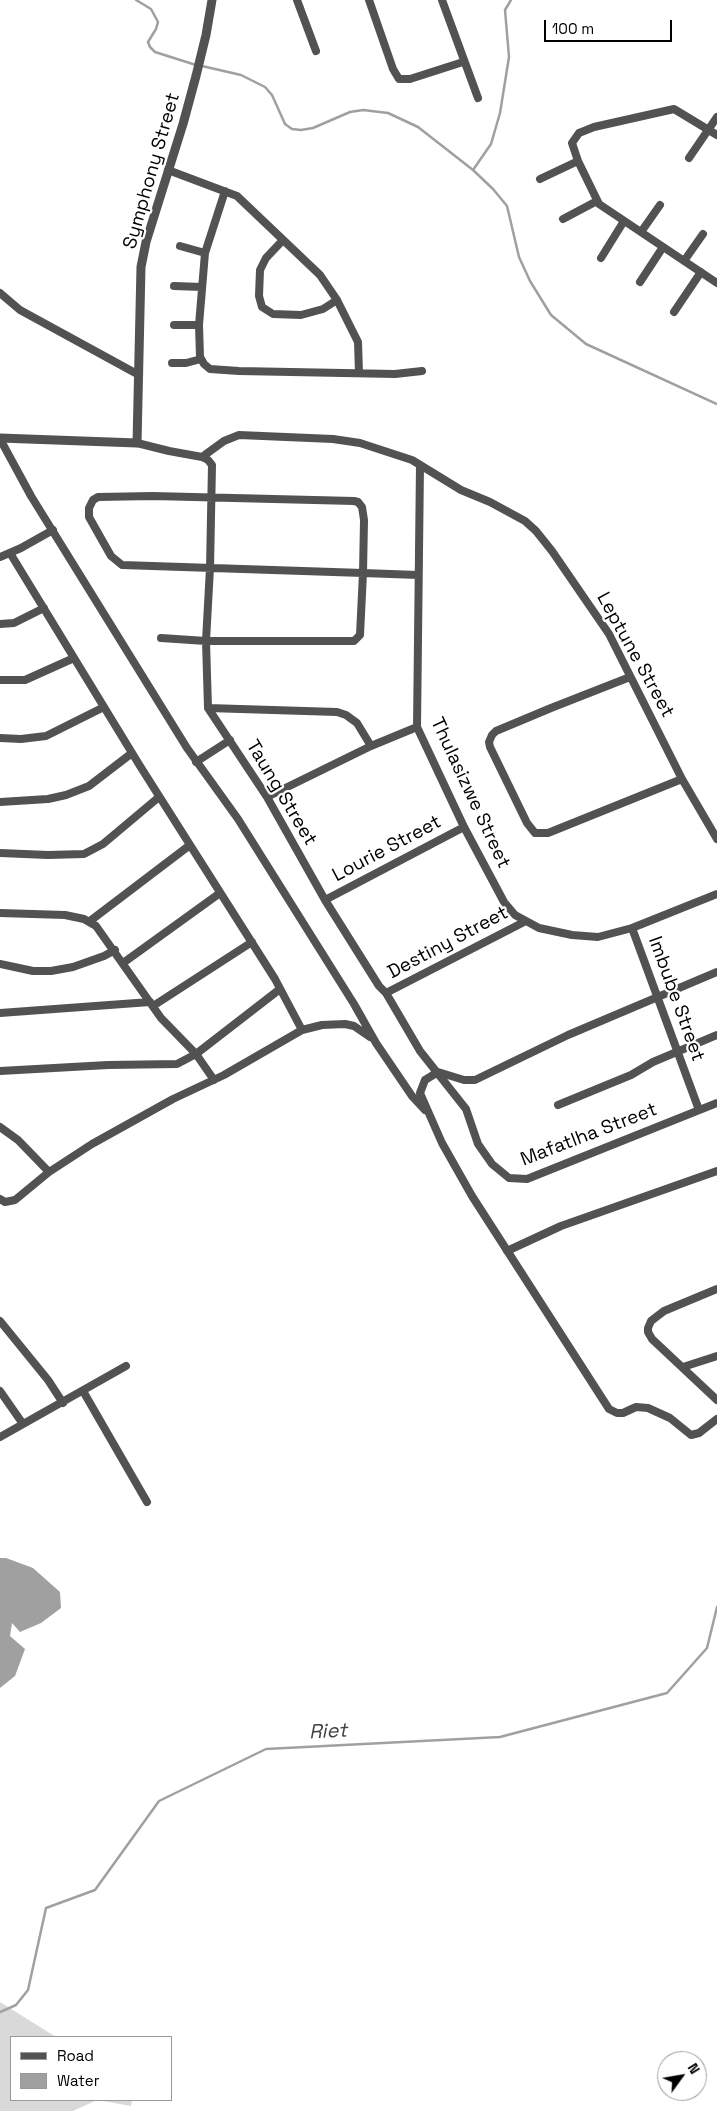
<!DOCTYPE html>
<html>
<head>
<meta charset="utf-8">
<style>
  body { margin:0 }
  #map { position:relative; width:717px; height:2111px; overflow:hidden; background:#fff; font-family:"Space Grotesk",sans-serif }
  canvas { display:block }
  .legend { position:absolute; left:10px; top:2036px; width:162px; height:65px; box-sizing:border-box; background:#fff; border:1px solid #999; margin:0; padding:6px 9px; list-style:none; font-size:15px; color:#000 }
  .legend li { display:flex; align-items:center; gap:10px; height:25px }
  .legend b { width:25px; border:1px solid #999 }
  .north { position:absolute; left:657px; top:2051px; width:50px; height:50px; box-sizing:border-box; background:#fff; border:1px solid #999; border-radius:50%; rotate:58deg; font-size:14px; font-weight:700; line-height:20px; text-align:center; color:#000 }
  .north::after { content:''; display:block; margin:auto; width:18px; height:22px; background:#000; clip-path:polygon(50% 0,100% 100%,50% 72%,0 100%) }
  .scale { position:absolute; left:544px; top:20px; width:128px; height:22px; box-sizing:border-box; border:2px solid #000; border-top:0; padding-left:6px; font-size:15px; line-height:18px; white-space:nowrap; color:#000; -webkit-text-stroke:4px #fff; paint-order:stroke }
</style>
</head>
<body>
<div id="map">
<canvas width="717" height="2111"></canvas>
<ul class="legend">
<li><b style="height:6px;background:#525252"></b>Road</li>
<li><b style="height:14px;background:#a0a0a0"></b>Water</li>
</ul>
<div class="north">N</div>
<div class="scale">100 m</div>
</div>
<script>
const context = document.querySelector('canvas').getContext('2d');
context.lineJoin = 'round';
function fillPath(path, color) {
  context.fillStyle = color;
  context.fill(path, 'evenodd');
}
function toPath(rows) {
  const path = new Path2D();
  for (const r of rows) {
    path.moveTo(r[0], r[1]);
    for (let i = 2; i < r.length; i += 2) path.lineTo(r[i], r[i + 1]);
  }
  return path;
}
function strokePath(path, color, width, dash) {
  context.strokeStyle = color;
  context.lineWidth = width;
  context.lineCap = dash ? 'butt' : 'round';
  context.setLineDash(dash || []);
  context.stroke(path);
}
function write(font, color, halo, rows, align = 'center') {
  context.font = font + ' "Space Grotesk",sans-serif';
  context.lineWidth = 4.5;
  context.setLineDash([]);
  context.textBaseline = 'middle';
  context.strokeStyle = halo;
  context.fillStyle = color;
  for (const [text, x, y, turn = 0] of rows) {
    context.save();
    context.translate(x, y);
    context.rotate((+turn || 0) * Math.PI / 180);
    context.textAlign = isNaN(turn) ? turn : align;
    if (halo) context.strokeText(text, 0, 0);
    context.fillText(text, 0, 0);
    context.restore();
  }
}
fillPath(toPath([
  [0,2002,56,2037,11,2037,11,2100,132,2100,131,2106,97,2100,73,2111,0,2111]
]), '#d9d9d9');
fillPath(toPath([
  [0,1558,6,1558,33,1568,60,1592,61,1608,41,1623,20,1632,12,1623,10,1636,25,1649,15,1676,0,1688]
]), '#a0a0a0');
strokePath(toPath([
  [136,0,151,9,158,22,156,29,148,42,150,47,155,52,196,65],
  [202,66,241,75,265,87,272,95,285,124,292,129,301,130,313,128,350,112,363,110,388,113,418,127,473,170,493,189,507,206,519,257,530,281,551,315,586,344,717,404],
  [473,170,491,144,500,113,509,57,505,10,511,0],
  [0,2012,16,2005,28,1990,46,1908,95,1890,159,1801,266,1749,500,1737,667,1693,707,1648,717,1607]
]), '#a0a0a0', 2.5);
strokePath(toPath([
  [297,0,316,51],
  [369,0,393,69,399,79,410,79,463,62],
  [442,0,478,98],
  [717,135,674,109,594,127,579,133,572,143,578,161,599,204,717,283],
  [689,158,717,117],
  [168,170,237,196,320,275,337,300,358,342,359,373],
  [540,179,578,161],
  [225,191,205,253,199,325,200,357,204,364,210,369,239,371,395,374,422,371],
  [563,219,597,201],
  [641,232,660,205],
  [283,240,266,258,260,270,259,296,262,307,273,314,301,315,323,309,337,300],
  [180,246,205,253],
  [601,258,624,221],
  [684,261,703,234],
  [640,282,663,247],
  [174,286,202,287],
  [0,293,20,310,139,375],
  [674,312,701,272],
  [174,325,199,325],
  [172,363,186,363,201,359],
  [0,439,31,496,187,748,238,819,354,1004,376,1043,412,1096,425,1110],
  [137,443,169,451,202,457,208,460,212,465,210,568,206,641,208,708,267,797,325,900,379,986,386,993,420,1051,466,1109,478,1144,492,1164,509,1178,527,1179,717,1103],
  [202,457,224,441,239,435,333,439,360,443,412,460,461,490,490,502,525,521,536,531,552,551,609,634,682,779,717,839],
  [420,465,417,727,464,827,504,902,515,915,539,928,572,935,598,937,632,928,717,894],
  [10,553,140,766,275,979,302,1030],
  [0,557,21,548,53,530],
  [0,624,14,623,44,608],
  [161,638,206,641,354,641,360,635,363,573,364,520,362,507,358,502,354,501,153,496,98,497,93,500,89,508,89,517,111,556,122,565,363,573,418,575],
  [630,677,551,708,496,731,492,735,489,742,490,747,527,823,535,833,548,833,682,779],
  [0,680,25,680,74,658],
  [208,708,337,712,346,715,357,723,371,746],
  [0,738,21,739,46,736,104,707],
  [196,762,230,740],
  [267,797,371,746,417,727],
  [0,802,48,799,66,795,89,786,132,753],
  [0,853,48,855,84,854,103,844,159,797],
  [325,900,464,827],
  [0,913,65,915,84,919,96,926,161,1018,196,1054,214,1080],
  [90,921,190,845],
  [632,928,699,1110],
  [123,963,220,893],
  [0,964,33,971,51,971,73,967,104,956,115,950],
  [717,972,568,1035,475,1080,464,1080,438,1072,425,1080,420,1093,442,1143,472,1196,609,1409,617,1413,623,1413,636,1407,648,1408,670,1418,691,1435,699,1433,717,1419],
  [386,993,524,922],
  [153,1006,252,942],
  [0,1013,150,1002],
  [0,1071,108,1065,177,1064,196,1054,280,989],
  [558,1105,631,1075,653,1062,717,1035],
  [0,1127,18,1140,49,1172],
  [0,1199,5,1202,15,1200,49,1172,92,1144,173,1099,224,1075,302,1030,322,1025,345,1024,354,1026,370,1037],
  [507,1251,561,1226,717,1171],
  [717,1289,664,1311,651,1321,648,1328,648,1332,652,1339,717,1400],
  [0,1321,48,1380,63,1403],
  [683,1367,717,1356],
  [0,1391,23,1424],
  [83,1391,147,1502],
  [0,1437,126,1366]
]), '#525252', 8);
strokePath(toPath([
  [0,438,137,443,141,267,146,242,183,124,196,76,206,35,212,0]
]), '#525252', 9);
write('19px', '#000', '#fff', [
  ["Symphony Street",152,171,-74],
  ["Leptune Street",635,655,61],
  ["Taung Street",281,793,59],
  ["Thulasizwe Street",470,793,65],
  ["Lourie Street",387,849,-28],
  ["Destiny Street",448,943,-28],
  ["Imbube Street",676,999,70],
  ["Mafatlha Street",589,1135,-21]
]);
write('italic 20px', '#414141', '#fff', [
  ["Riet",328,1732,-3]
]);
</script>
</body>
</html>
